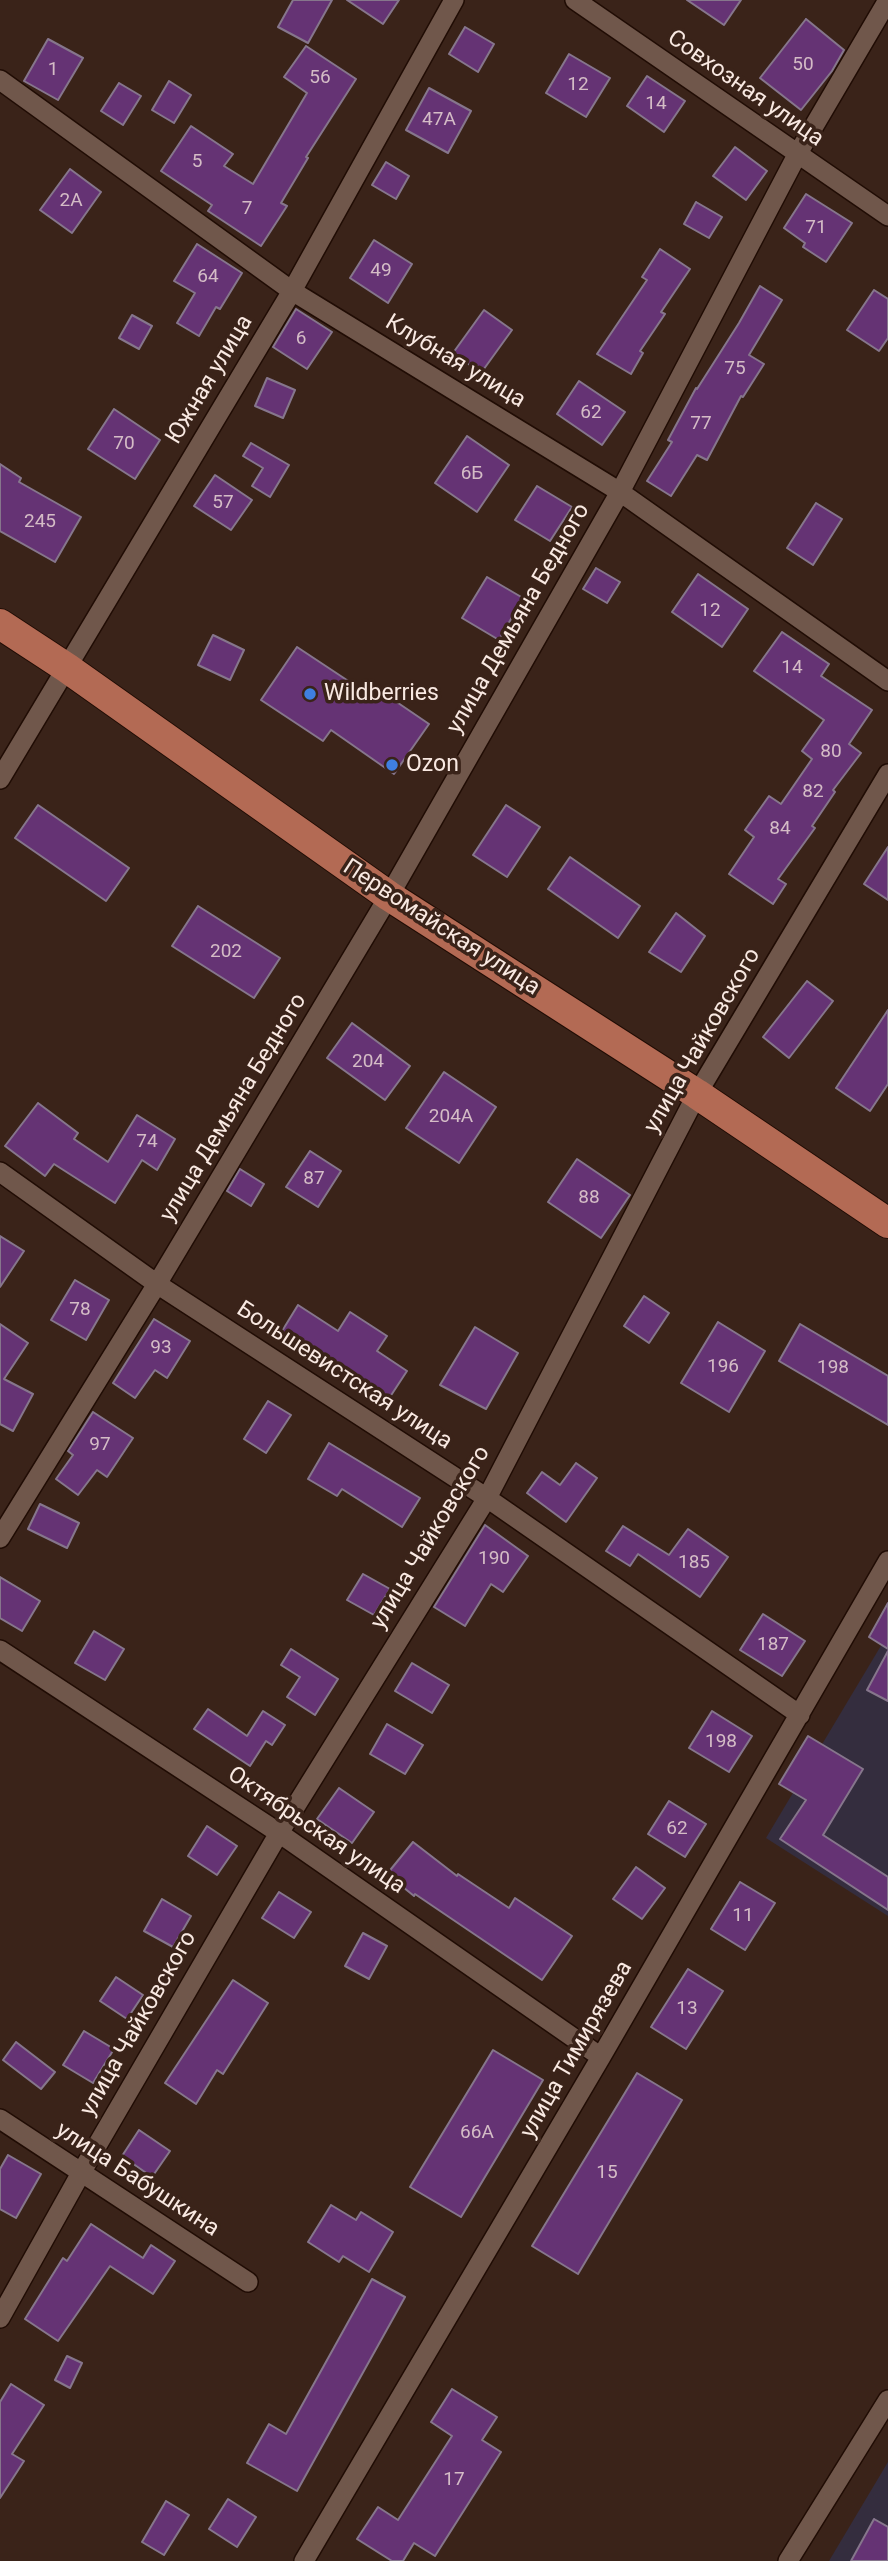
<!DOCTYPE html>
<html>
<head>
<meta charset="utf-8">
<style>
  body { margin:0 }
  canvas { display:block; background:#3a2319 }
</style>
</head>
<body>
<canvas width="888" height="2561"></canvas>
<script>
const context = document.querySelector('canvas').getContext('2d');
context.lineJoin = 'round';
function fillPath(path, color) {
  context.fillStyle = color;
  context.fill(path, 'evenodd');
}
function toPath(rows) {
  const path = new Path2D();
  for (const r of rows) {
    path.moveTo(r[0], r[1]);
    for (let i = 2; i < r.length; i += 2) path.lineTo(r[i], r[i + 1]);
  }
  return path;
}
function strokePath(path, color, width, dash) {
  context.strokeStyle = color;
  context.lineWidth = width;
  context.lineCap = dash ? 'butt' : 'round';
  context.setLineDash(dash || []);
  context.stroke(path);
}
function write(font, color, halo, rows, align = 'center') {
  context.font = font + ' Roboto,sans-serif';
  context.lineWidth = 7;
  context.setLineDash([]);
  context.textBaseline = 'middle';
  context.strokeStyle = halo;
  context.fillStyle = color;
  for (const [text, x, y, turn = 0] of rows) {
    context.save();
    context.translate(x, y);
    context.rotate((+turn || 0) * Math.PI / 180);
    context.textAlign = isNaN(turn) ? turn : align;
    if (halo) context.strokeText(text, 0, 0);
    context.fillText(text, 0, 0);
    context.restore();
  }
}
fillPath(toPath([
  [888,1634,888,1916,766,1838],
  [888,2462,888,2561,829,2561]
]), '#342d3e');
const building = toPath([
  [293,0,332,0,308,43,278,27,293,0],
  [347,0,399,0,383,24,347,0],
  [687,0,741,0,724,25,687,0],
  [806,19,844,50,832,71,801,110,760,78,806,19],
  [465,27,494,44,478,72,449,54,465,27],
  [48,39,83,58,58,100,24,81,48,39],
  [306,46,356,79,306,157,308,158,281,203,287,206,261,246,208,211,212,205,161,171,191,126,233,154,224,166,253,184,307,93,284,77,306,46],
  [569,54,610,78,586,117,546,93,569,54],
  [647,76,685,101,664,132,627,106,647,76],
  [169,81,191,95,174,123,152,110,169,81],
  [119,83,141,96,123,125,101,111,119,83],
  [429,88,471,111,448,153,406,130,429,88],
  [735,147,767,171,746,200,713,176,735,147],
  [386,162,409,176,396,199,372,185,386,162],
  [70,169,101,192,72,233,40,210,70,169],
  [806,194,852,223,826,262,803,247,805,243,784,228,806,194],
  [696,202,722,217,709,238,684,224,696,202],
  [374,240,412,264,388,303,350,278,374,240],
  [197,244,242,273,220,309,216,307,199,336,177,323,195,293,174,281,197,244],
  [660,249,690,269,661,312,665,314,640,351,643,353,631,374,597,354,647,280,642,277,660,249],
  [760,286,782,300,749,355,764,364,743,397,741,396,707,460,697,455,671,496,647,481,672,442,668,440,696,388,697,389,739,323,760,286],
  [874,290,888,299,888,338,879,351,847,330,874,290],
  [296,309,332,332,307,369,273,347,296,309],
  [484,310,512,330,481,373,453,353,484,310],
  [132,315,152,326,139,349,119,338,132,315],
  [267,378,295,390,283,418,255,406,267,378],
  [579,381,625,412,602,445,557,414,579,381],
  [114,409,160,440,135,479,88,449,114,409],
  [467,436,509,465,477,512,435,483,467,436],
  [251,443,289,465,270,497,252,486,263,468,243,456,251,443],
  [0,464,21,478,19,482,81,517,55,562,0,531,0,464],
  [215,475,252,500,231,530,194,506,215,475],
  [537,486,572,507,550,541,515,520,537,486],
  [816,503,842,519,813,565,787,548,816,503],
  [596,568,620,582,607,603,583,589,596,568],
  [698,574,748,609,722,647,672,612,698,574],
  [487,577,523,598,499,640,462,618,487,577],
  [782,632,829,664,821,676,872,710,849,744,861,753,833,790,835,792,812,826,815,828,778,879,786,884,773,904,729,874,754,837,745,830,769,796,781,804,812,759,802,751,824,720,754,671,782,632],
  [213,635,244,650,230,680,198,665,213,635],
  [297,647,374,698,379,690,429,724,394,774,331,730,323,741,261,700,297,647],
  [38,805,129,868,106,901,15,838,38,805],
  [506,805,540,827,507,877,473,855,506,805],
  [888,847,888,900,864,884,888,847],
  [570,857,640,906,618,938,548,889,570,857],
  [198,906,280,958,254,998,172,946,198,906],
  [676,913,705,936,681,972,649,952,676,913],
  [807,981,833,1001,789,1058,763,1037,807,981],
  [888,1010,888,1084,870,1111,836,1088,888,1010],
  [352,1023,410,1066,385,1100,327,1058,352,1023],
  [444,1072,496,1107,459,1163,406,1128,444,1072],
  [38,1103,78,1133,74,1139,108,1162,137,1115,175,1139,157,1170,142,1160,115,1203,54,1164,45,1176,5,1146,38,1103],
  [310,1151,341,1171,318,1207,286,1187,310,1151],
  [577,1159,630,1195,601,1238,548,1202,577,1159],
  [240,1169,264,1184,251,1206,227,1191,240,1169],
  [0,1236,24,1251,0,1287,0,1236],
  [75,1280,109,1300,86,1340,51,1320,75,1280],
  [644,1296,669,1313,649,1343,624,1326,644,1296],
  [298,1305,338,1331,350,1312,387,1336,377,1351,407,1371,386,1403,366,1391,369,1386,318,1353,315,1358,279,1336,298,1305],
  [154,1319,190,1341,167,1378,155,1370,135,1398,113,1383,154,1319],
  [718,1322,765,1351,729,1412,681,1383,718,1322],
  [0,1324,28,1343,4,1379,33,1394,13,1431,0,1424,0,1324],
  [800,1324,888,1376,888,1425,779,1361,800,1324],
  [475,1327,518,1353,486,1409,440,1385,475,1327],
  [268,1401,291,1415,266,1453,244,1439,268,1401],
  [93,1412,133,1438,107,1477,97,1470,78,1495,56,1479,73,1455,68,1451,93,1412],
  [329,1443,420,1498,402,1527,342,1489,337,1496,308,1479,329,1443],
  [576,1463,597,1478,566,1522,527,1493,542,1472,560,1485,576,1463],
  [40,1504,79,1523,67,1548,28,1529,40,1504],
  [485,1525,528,1556,503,1592,491,1584,465,1626,434,1607,485,1525],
  [623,1526,669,1555,688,1529,728,1557,700,1597,638,1554,630,1566,606,1551,623,1526],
  [363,1574,390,1589,374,1615,347,1600,363,1574],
  [0,1577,40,1601,22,1631,0,1618,0,1577],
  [888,1603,888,1649,869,1637,888,1603],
  [763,1614,805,1641,782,1676,740,1650,763,1614],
  [94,1631,124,1649,105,1680,75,1663,94,1631],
  [291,1649,338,1679,315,1715,287,1697,300,1677,281,1665,291,1649],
  [888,1651,888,1701,867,1690,888,1651],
  [412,1663,449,1685,432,1713,395,1691,412,1663],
  [208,1709,247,1736,263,1711,285,1725,272,1745,266,1741,250,1766,194,1729,208,1709],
  [712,1711,752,1736,729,1772,689,1748,712,1711],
  [387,1724,423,1745,405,1774,370,1754,387,1724],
  [808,1736,863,1769,823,1835,888,1877,888,1910,780,1839,806,1800,779,1784,808,1736],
  [339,1788,374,1812,352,1843,317,1819,339,1788],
  [669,1801,706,1824,685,1857,648,1834,669,1801],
  [207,1826,237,1846,217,1875,188,1856,207,1826],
  [413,1842,457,1876,458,1874,509,1908,515,1898,572,1936,542,1980,415,1894,414,1896,387,1874,413,1842],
  [636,1867,665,1888,642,1919,613,1899,636,1867],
  [740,1882,775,1903,745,1950,711,1929,740,1882],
  [279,1892,311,1912,294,1938,262,1918,279,1892],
  [162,1899,191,1916,173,1947,144,1931,162,1899],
  [363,1933,387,1946,369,1979,345,1966,363,1933],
  [688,1969,723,1991,686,2049,651,2027,688,1969],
  [116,1977,143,1995,127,2019,100,2001,116,1977],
  [233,1980,268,2003,223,2074,217,2070,196,2104,165,2083,233,1980],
  [84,2031,114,2049,93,2083,63,2065,84,2031],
  [16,2042,55,2072,41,2089,3,2060,16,2042],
  [493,2050,543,2080,461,2217,410,2187,493,2050],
  [637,2073,682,2100,578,2274,532,2246,637,2073],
  [139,2130,170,2151,152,2177,122,2156,139,2130],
  [8,2155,41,2174,16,2218,0,2209,0,2169,8,2155],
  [331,2205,356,2220,361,2212,393,2232,369,2272,343,2256,339,2262,308,2242,331,2205],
  [91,2224,143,2258,151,2245,175,2261,153,2294,110,2266,58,2341,25,2319,63,2258,67,2261,91,2224],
  [372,2279,405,2297,297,2491,247,2463,269,2424,286,2434,372,2279],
  [67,2356,82,2363,70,2388,55,2380,67,2356],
  [11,2384,44,2405,12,2454,24,2461,0,2498,0,2402,11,2384],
  [452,2389,497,2417,482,2440,501,2452,435,2556,414,2543,403,2561,392,2561,357,2539,378,2507,398,2520,452,2436,431,2422,452,2389],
  [228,2499,256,2517,237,2547,209,2529,228,2499],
  [166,2501,189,2515,164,2555,142,2542,166,2501],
  [874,2519,888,2527,888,2561,851,2561,874,2519]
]);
fillPath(building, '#653374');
strokePath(building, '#86768c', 2);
const street = toPath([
  [575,0,888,216],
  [0,80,292,291,620,492,888,681],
  [0,779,292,291,454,0],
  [0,1172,157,1284,487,1498,800,1715],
  [0,1538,157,1284,389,896,620,492,797,155,888,0],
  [0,1650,279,1833,601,2057],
  [0,2119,248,2282],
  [0,2318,81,2173,279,1833,487,1498,697,1094,888,774],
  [304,2561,601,2057,888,1561],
  [788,2561,888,2400]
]);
const primary = toPath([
  [0,624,67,668,389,896,697,1094,888,1223]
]);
strokePath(street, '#200c04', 22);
strokePath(primary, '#200c04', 32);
strokePath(street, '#70574b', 19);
strokePath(primary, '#b36a54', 30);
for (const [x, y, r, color] of [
  [310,694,7,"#3f7fe0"],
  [392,765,7,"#3f7fe0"]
]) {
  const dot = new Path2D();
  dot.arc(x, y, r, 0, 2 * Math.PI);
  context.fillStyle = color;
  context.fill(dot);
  strokePath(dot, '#3a2319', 2.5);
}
write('19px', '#d4bcc6', null, [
  ["50",803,65],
  ["1",53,70],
  ["56",320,78],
  ["12",578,85],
  ["14",656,104],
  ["47А",439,120],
  ["5",197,162],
  ["2А",71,201],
  ["7",247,209],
  ["71",816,228],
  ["49",381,271],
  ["64",208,277],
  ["6",301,339],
  ["75",735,369],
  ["62",591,413],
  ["77",701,424],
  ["70",124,444],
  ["6Б",472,474],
  ["57",223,503],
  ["245",40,522],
  ["12",710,611],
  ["14",792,668],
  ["80",831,752],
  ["82",813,792],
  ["84",780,829],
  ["202",226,952],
  ["204",368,1062],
  ["204А",451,1117],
  ["74",147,1142],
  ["87",314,1179],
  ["88",589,1198],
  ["78",80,1310],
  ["93",161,1348],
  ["196",723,1367],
  ["198",833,1368],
  ["97",100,1445],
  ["190",494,1559],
  ["185",694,1563],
  ["187",773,1645],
  ["198",721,1742],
  ["62",677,1829],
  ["11",743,1916],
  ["13",687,2009],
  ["66А",477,2133],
  ["15",607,2173],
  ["17",454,2480]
]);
write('23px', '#f9e9e2', '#3a2319', [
  ["Совхозная улица",745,89,35],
  ["Клубная улица",455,362,31],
  ["Южная улица",210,380,-59],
  ["улица Демьяна Бедного",519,619,-60],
  ["Первомайская улица",441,928,33],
  ["улица Чайковского",703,1041,-60],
  ["улица Демьяна Бедного",234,1108,-59],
  ["Большевистская улица",344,1376,33],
  ["улица Чайковского",431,1538,-59],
  ["Октябрьская улица",316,1831,34],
  ["улица Чайковского",139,2024,-60],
  ["улица Тимирязева",577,2050,-60],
  ["улица Бабушкина",137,2180,33]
]);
write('23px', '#f9e9e2', '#3a2319', [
  ["Wildberries",324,694],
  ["Ozon",406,765]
], 'left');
</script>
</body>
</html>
